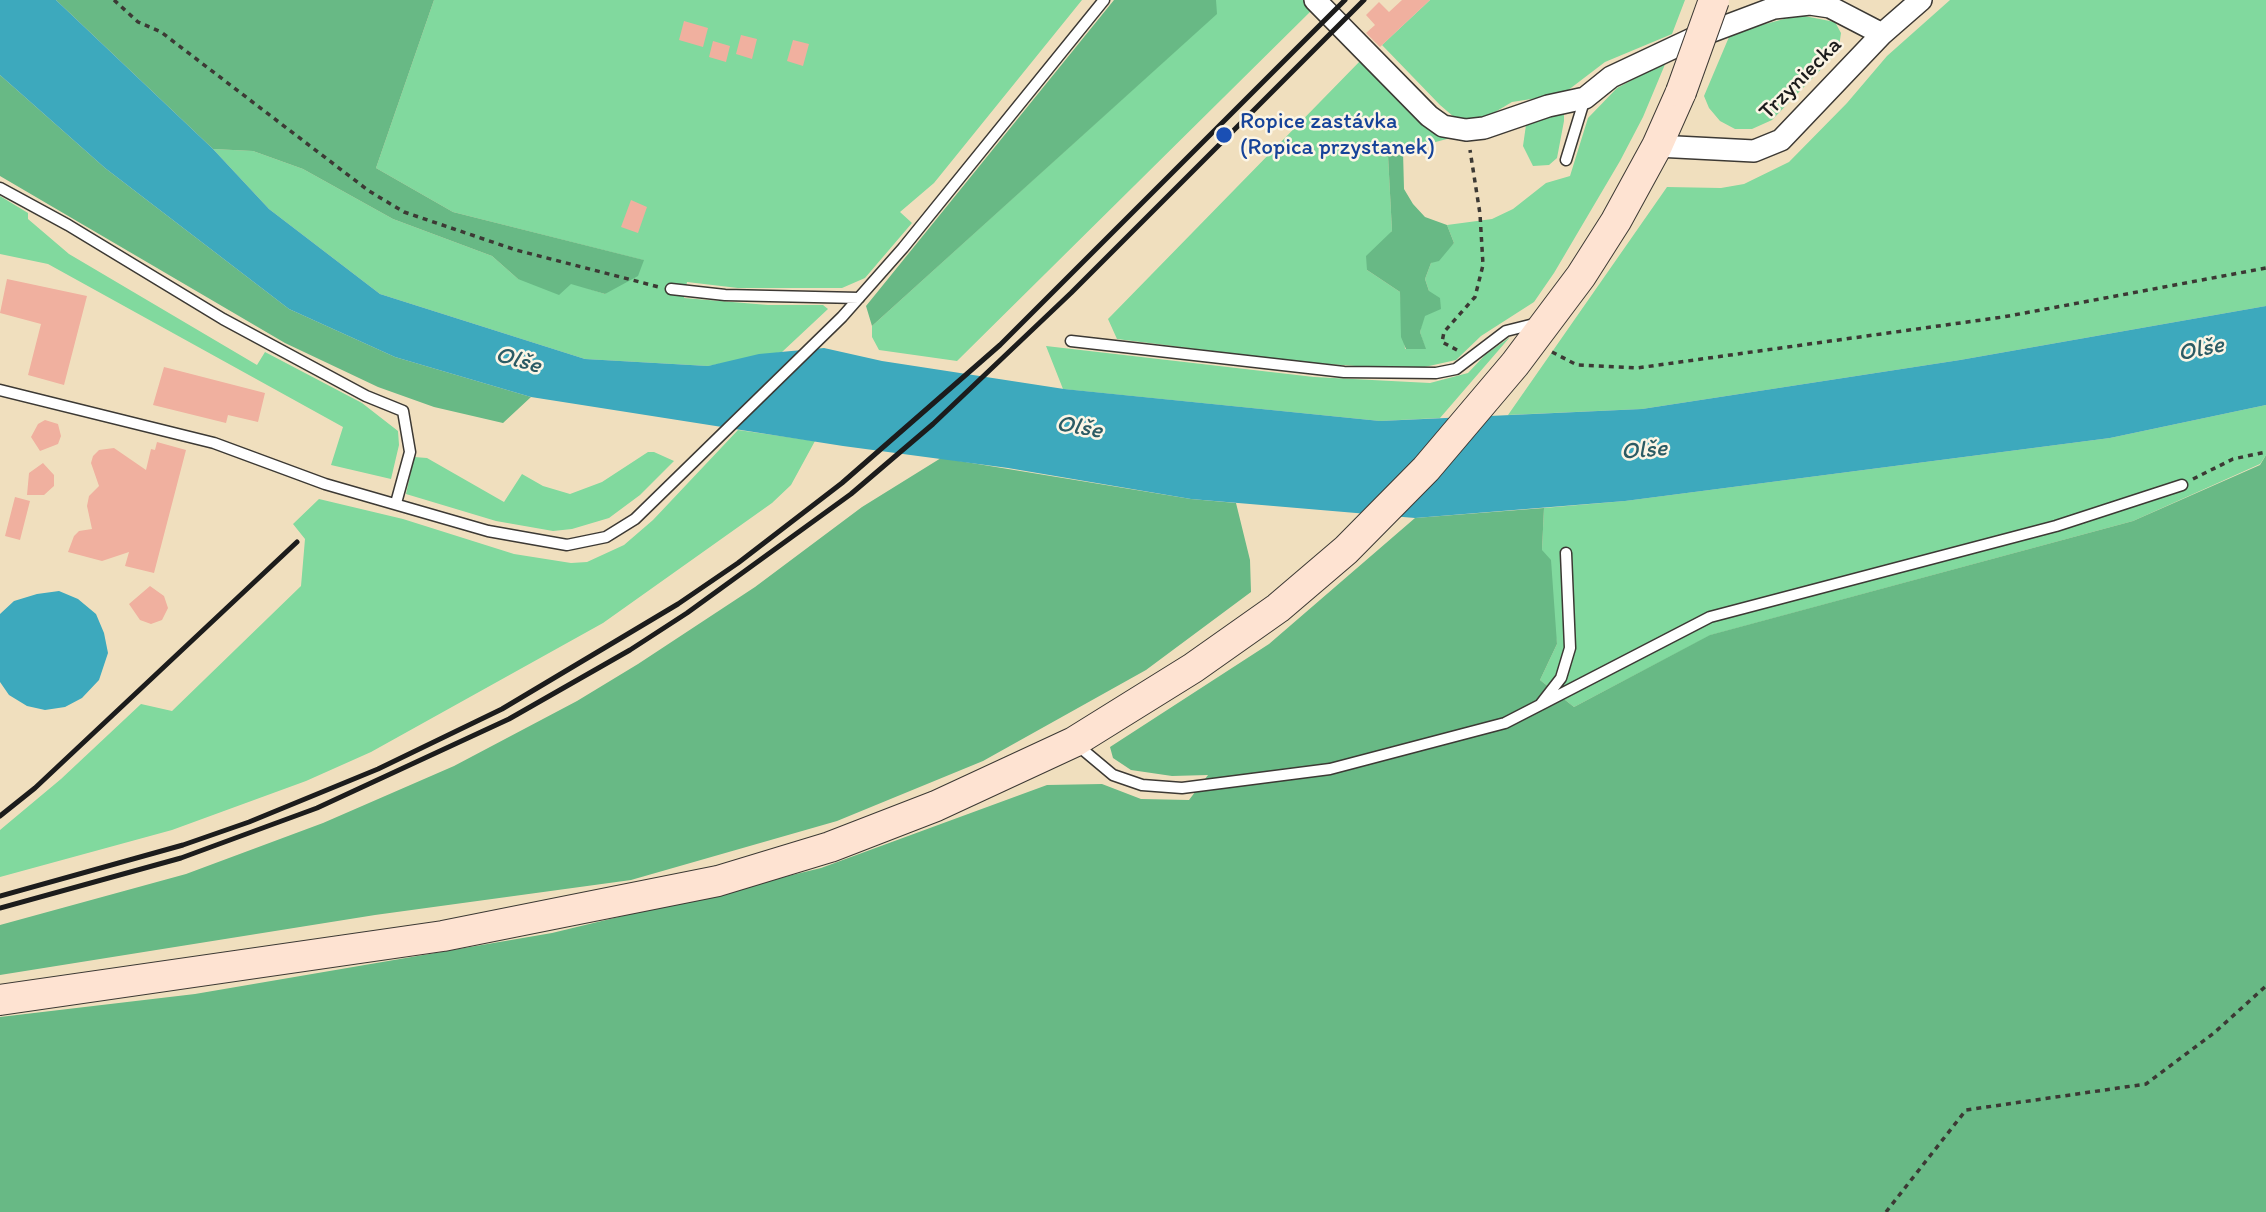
<!DOCTYPE html>
<html>
<head>
<meta charset="utf-8">
<style>
  body { margin:0 }
  canvas { display:block; background:#f0dfbe }
</style>
</head>
<body>
<canvas width="2266" height="1212"></canvas>
<script>
const context = document.querySelector('canvas').getContext('2d');
context.lineJoin = 'round';
function fillPath(path, color) {
  context.fillStyle = color;
  context.fill(path, 'evenodd');
}
function toPath(rows) {
  const path = new Path2D();
  for (const r of rows) {
    path.moveTo(r[0], r[1]);
    for (let i = 2; i < r.length; i += 2) path.lineTo(r[i], r[i + 1]);
  }
  return path;
}
function strokePath(path, color, width, dash) {
  context.strokeStyle = color;
  context.lineWidth = width;
  context.lineCap = dash ? 'butt' : 'round';
  context.setLineDash(dash || []);
  context.stroke(path);
}
function write(font, color, halo, rows, align = 'center') {
  context.font = font + ' Itim,sans-serif';
  context.lineWidth = 5;
  context.setLineDash([]);
  context.textBaseline = 'middle';
  context.strokeStyle = halo;
  context.fillStyle = color;
  for (const [text, x, y, turn = 0] of rows) {
    context.save();
    context.translate(x, y);
    context.rotate((+turn || 0) * Math.PI / 180);
    context.textAlign = isNaN(turn) ? turn : align;
    if (halo) context.strokeText(text, 0, 0);
    context.fillText(text, 0, 0);
    context.restore();
  }
}
fillPath(toPath([
  [434,0,1082,0,934,183,900,212,912,223,865,278,842,288,738,288,687,282,684,298,768,305,823,305,828,309,782,352,708,366,585,359,380,294,269,209,213,149,253,151,303,169,393,219,492,256,518,279,571,283,605,294,643,260,453,212,376,168],
  [1216,0,1304,0,1313,9,957,361,879,350,872,337,872,326,1216,14],
  [1430,0,1685,0,1672,34,1605,62,1563,94,1512,102,1485,118,1468,121,1454,117,1440,105,1382,45],
  [1950,0,2266,0,2266,306,1960,360,1642,409,1508,415,1667,187,1721,188,1744,184,1789,162,1847,103,1887,56],
  [1799,15,1835,22,1841,33,1839,47,1830,60,1772,120,1752,129,1735,129,1720,121,1709,108,1704,96,1729,37,1743,30],
  [1362,59,1454,137,1388,155,1392,231,1367,270,1400,292,1405,349,1421,349,1425,348,1420,332,1429,291,1425,279,1431,263,1454,243,1447,225,1492,219,1513,209,1546,183,1570,176,1588,118,1617,88,1666,62,1643,117,1620,161,1554,273,1534,302,1481,336,1456,360,1411,370,1300,362,1117,339,1108,319],
  [1557,112,1564,114,1564,121,1557,158,1549,165,1533,166,1523,146,1526,125],
  [0,196,28,213,28,219,69,254,257,365,265,352,362,403,398,431,399,445,391,479,331,465,343,427,48,264,0,254],
  [1510,337,1440,418,1380,421,1063,389,1046,346,1314,377,1430,383,1468,373,1485,355],
  [2266,405,2266,455,2260,464,2133,521,1711,635,1574,707,1540,680,1557,644,1542,550,1544,508,1625,501,2110,438],
  [738,430,815,441,791,485,772,503,603,623,371,752,306,781,172,830,0,877,0,830,61,779,141,704,172,711,301,586,305,539,293,524,319,499,403,519,514,554,571,563,587,562,624,545,653,520],
  [648,452,654,452,674,461,640,495,609,518,572,529,553,531,496,521,406,494,414,457,427,458,504,502,522,474,543,486,570,494,602,482]
]), '#81d99e');
fillPath(toPath([
  [56,0,434,0,376,168,453,212,644,260,638,276,605,294,571,284,559,295,518,279,492,256,393,219,303,169,253,151,213,149],
  [1114,0,1216,0,1217,14,872,326,866,306],
  [0,75,105,168,289,309,395,357,531,397,503,423,434,407,378,387,285,343,0,176],
  [1403,151,1404,189,1413,204,1425,217,1447,225,1454,243,1439,261,1431,263,1425,279,1429,291,1440,298,1441,309,1425,316,1420,332,1426,349,1406,349,1401,337,1400,292,1367,270,1366,256,1392,231,1388,155],
  [2266,455,2266,1212,0,1212,0,1017,195,994,552,933,821,868,1047,785,1102,784,1141,799,1189,800,1208,775,1172,776,1131,770,1113,758,1110,747,1269,644,1415,518,1544,508,1542,550,1551,560,1557,644,1540,680,1574,707,1710,635,2133,521,2260,465],
  [941,458,1191,499,1236,503,1250,560,1251,592,1146,670,983,761,837,821,631,880,375,915,0,975,0,925,186,874,323,823,454,766,577,701,638,664,755,587,862,507]
]), '#68b985');
fillPath(toPath([
  [0,0,56,0,213,149,269,209,380,294,585,359,708,366,759,354,824,348,882,361,1064,389,1380,421,1642,409,1960,360,2266,306,2266,405,2110,438,1625,501,1415,518,1191,499,1008,468,843,446,531,397,395,357,289,309,105,168,0,75],
  [59,591,78,599,96,614,104,633,108,653,99,680,82,698,65,707,45,710,27,706,9,695,0,682,0,614,14,601,37,594]
]), '#3da9bd');
fillPath(toPath([
  [1402,0,1430,0,1380,47,1366,33,1375,25,1366,15,1379,2,1389,12],
  [684,21,708,28,703,47,679,40],
  [741,35,757,39,752,59,736,54],
  [793,40,809,44,803,66,787,61],
  [713,41,730,46,726,62,709,57],
  [631,200,647,207,638,233,621,227],
  [7,279,87,296,64,385,28,375,41,324,0,313],
  [164,367,265,393,258,422,228,415,226,423,153,405],
  [45,420,58,424,61,436,58,444,40,451,31,437,38,424],
  [157,442,186,450,154,573,125,566,129,552,102,561,68,552,74,536,79,531,92,529,87,506,89,496,99,486,91,463,93,456,99,450,114,448,146,470,151,449,155,450],
  [43,463,54,475,54,486,44,495,27,495,29,473],
  [15,497,30,501,20,540,5,536],
  [150,586,164,596,168,608,162,620,151,624,140,620,129,604]
]), '#f0b09f');
const service = toPath([
  [1566,160,1585,98],
  [0,188,68,225,223,319,366,396,403,411,410,452,396,503],
  [671,289,725,295,859,298],
  [1071,341,1344,372,1436,373,1456,369,1506,331,1538,323],
  [0,390,214,443,325,484,488,531,567,545,606,537,635,519,842,317,903,248,1104,0],
  [1540,705,1710,617,2056,526,2182,485],
  [1076,744,1113,775,1142,785,1182,788,1330,769,1505,723,1540,705,1561,678,1570,648,1566,553]
]);
const minor = toPath([
  [1315,0,1429,116,1443,126,1466,130,1484,128,1548,106,1585,98,1611,77,1694,38,1774,8,1810,4,1830,7,1882,34],
  [1657,146,1754,151,1781,140,1882,34,1921,0]
]);
const secondary = toPath([
  [0,1000,443,936,718,881,830,847,936,806,1074,742,1193,668,1278,608,1346,550,1426,469,1515,364,1581,276,1616,221,1657,146,1681,92]
]);
strokePath(service, '#3c3934', 13);
strokePath(minor, '#3c3934', 24);
strokePath(secondary, '#3c3934', 32);
strokePath(toPath([
  [114,0,138,22,161,32,369,191,404,212,516,250,659,287],
  [1457,350,1442,342,1444,332,1475,297,1483,265,1480,214,1470,150],
  [1552,352,1577,365,1637,368,2003,317,2266,268],
  [2193,479,2233,459,2266,452],
  [1886,1212,1966,1110,2146,1084,2214,1033,2266,986]
]), '#3c3934', 3.5, [5, 5]);
strokePath(service, '#fff', 10);
strokePath(minor, '#fff', 21);
strokePath(secondary, '#fee3d2', 30);
strokePath(toPath([
  [0,816,35,788,297,542],
  [0,896,183,845,249,822,378,769,502,709,678,604,738,563,842,483,1000,345,1345,0],
  [0,908,181,858,317,808,509,719,630,650,687,613,851,494,933,424,1071,293,1364,0]
]), '#1c1c1c', 5);
const secondaryBridge = toPath([
  [1681,92,1714,0]
]);
strokePath(secondaryBridge, '#3c3934', 32, []);
strokePath(secondaryBridge, '#fee3d2', 30);
for (const [x, y, r, color] of [
  [1224,135,9,"#1a4fb4"]
]) {
  const dot = new Path2D();
  dot.arc(x, y, r, 0, 2 * Math.PI);
  context.fillStyle = color;
  context.fill(dot);
  strokePath(dot, '#fcf5e5', 2.5);
}
write('23px', '#1c1c1c', '#fcf5e5', [
  ["Trzyniecka",1801,79,-45]
]);
write('23px', '#164399', '#fcf5e5', [
  ["Ropice zastávka",1240,122],
  ["(Ropica przystanek)",1240,148]
], 'left');
write('italic 24px', '#2b5b64', '#fcf5e5', [
  ["Olše",2201,350,-12],
  ["Olše",518,361,16],
  ["Olše",1079,428,10],
  ["Olše",1644,451,-5]
]);
</script>
</body>
</html>
